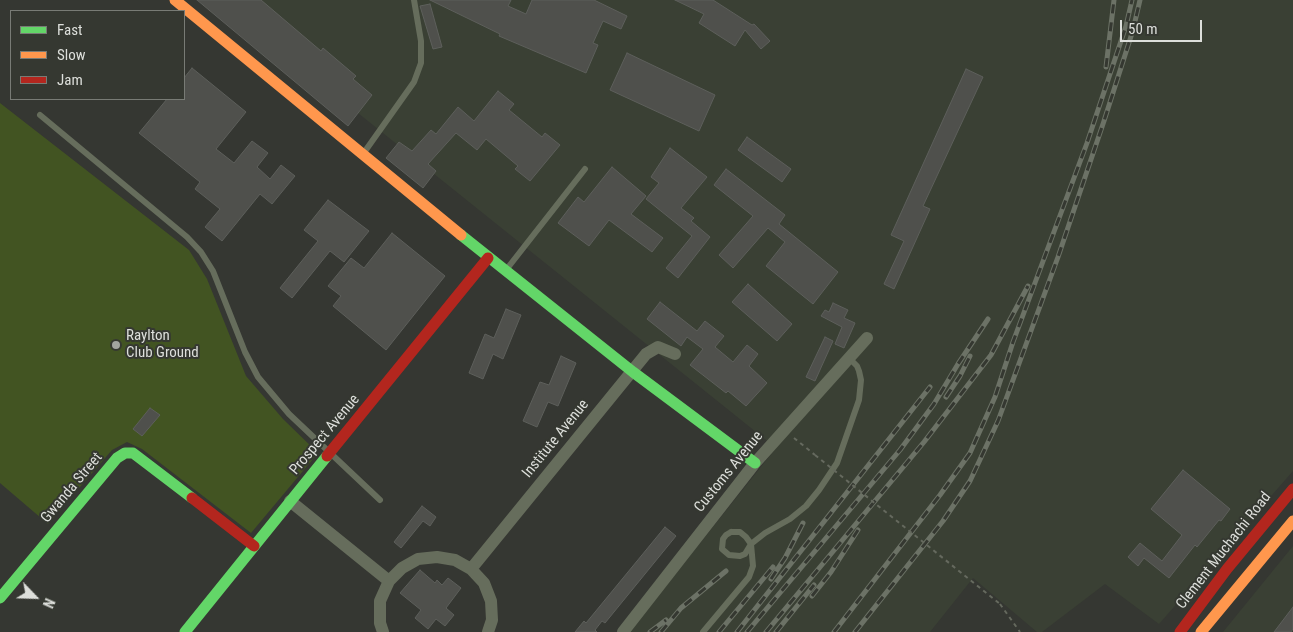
<!DOCTYPE html>
<html>
<head>
<meta charset="utf-8">
<style>
  body { margin:0 }
  #map { position:relative; width:1293px; height:632px; overflow:hidden; background:#353732; font-family:"Roboto Condensed",sans-serif }
  canvas { display:block }
  .legend { position:absolute; left:10px; top:10px; width:175px; height:90px; box-sizing:border-box; background:#353831; border:1px solid #787b75; margin:0; padding:6px 9px; list-style:none; font-size:15px; color:#dddfdb }
  .legend li { display:flex; align-items:center; gap:10px; height:25px }
  .legend b { width:25px; border:1px solid #787b75 }
  .north { position:absolute; left:10px; top:572px; width:50px; height:50px; -webkit-text-stroke:4px #353831; paint-order:stroke; rotate:114deg; font-size:14px; font-weight:700; line-height:20px; text-align:center; color:#dddfdb }
  .north::after { content:''; display:block; margin:auto; width:18px; height:22px; background:#dddfdb; clip-path:polygon(50% 0,100% 100%,50% 72%,0 100%) }
  .scale { position:absolute; left:1120px; top:20px; width:82px; height:22px; box-sizing:border-box; border:2px solid #dddfdb; border-top:0; padding-left:6px; font-size:15px; line-height:18px; white-space:nowrap; color:#dddfdb; -webkit-text-stroke:4px #353831; paint-order:stroke }
</style>
</head>
<body>
<div id="map">
<canvas width="1293" height="632"></canvas>
<ul class="legend">
<li><b style="height:6px;background:#63d668"></b>Fast</li>
<li><b style="height:6px;background:#ff974d"></b>Slow</li>
<li><b style="height:6px;background:#b3261e"></b>Jam</li>
</ul>
<div class="north">N</div>
<div class="scale">50 m</div>
</div>
<script>
const context = document.querySelector('canvas').getContext('2d');
context.lineJoin = 'round';
function fillPath(path, color) {
  context.fillStyle = color;
  context.fill(path, 'evenodd');
}
function toPath(rows) {
  const path = new Path2D();
  for (const r of rows) {
    path.moveTo(r[0], r[1]);
    for (let i = 2; i < r.length; i += 2) path.lineTo(r[i], r[i + 1]);
  }
  return path;
}
function strokePath(path, color, width, dash) {
  context.strokeStyle = color;
  context.lineWidth = width;
  context.lineCap = dash ? 'butt' : 'round';
  context.setLineDash(dash || []);
  context.stroke(path);
}
function write(font, color, halo, rows, align = 'center') {
  context.font = font + ' "Roboto Condensed",sans-serif';
  context.lineWidth = 4;
  context.setLineDash([]);
  context.textBaseline = 'middle';
  context.strokeStyle = halo;
  context.fillStyle = color;
  for (const [text, x, y, turn = 0] of rows) {
    context.save();
    context.translate(x, y);
    context.rotate((+turn || 0) * Math.PI / 180);
    context.textAlign = isNaN(turn) ? turn : align;
    if (halo) context.strokeText(text, 0, 0);
    context.fillText(text, 0, 0);
    context.restore();
  }
}
fillPath(toPath([
  [217,0,1293,0,1293,471,1159,624,1105,584,1042,632,1037,632,973,578,930,632,629,632,776,448],
  [1293,546,1293,632,1223,632]
]), '#3a4034');
fillPath(toPath([
  [0,103,189,250,207,279,246,376,283,419,318,453,251,533,142,449,127,442,112,450,48,524,0,483]
]), '#425422');
const building = toPath([
  [197,0,261,0,321,51,323,48,356,76,353,79,372,95,348,126,197,0],
  [430,0,511,0,508,6,526,14,532,0,594,0,627,16,621,29,603,21,593,43,598,45,586,73,499,36,500,34,430,0],
  [675,0,713,0,752,25,754,24,770,41,761,49,745,30,735,46,699,23,704,14,675,0],
  [430,4,442,47,433,49,420,6,430,4],
  [627,53,715,95,699,131,610,90,627,53],
  [192,68,246,112,216,149,234,163,252,141,268,153,257,167,270,179,281,165,295,176,272,204,260,194,222,241,205,227,220,209,195,189,200,182,139,133,167,99,184,99,184,78,192,68],
  [966,69,983,77,923,206,930,209,894,289,884,284,904,241,891,235,966,69],
  [498,91,514,104,509,110,542,137,545,133,560,145,530,181,515,169,518,166,486,139,477,150,456,133,428,164,436,171,423,188,386,158,399,142,412,151,431,130,436,134,458,107,474,121,498,91],
  [747,137,791,169,782,182,738,150,747,137],
  [670,148,707,177,681,208,694,218,691,221,710,237,678,278,666,268,692,236,646,199,659,183,651,177,670,148],
  [612,167,646,196,631,214,663,238,652,252,609,220,589,246,558,223,578,197,584,202,612,167],
  [726,169,785,215,779,224,838,272,813,304,766,266,785,242,768,228,733,268,719,255,753,216,714,185,726,169],
  [328,200,369,231,344,262,330,251,292,298,280,288,318,241,304,230,328,200],
  [392,233,445,276,386,350,333,306,341,296,328,286,351,258,364,268,392,233],
  [748,284,792,324,777,341,732,302,748,284],
  [660,302,697,331,705,321,724,336,715,347,733,362,747,345,758,354,749,366,767,383,746,406,728,391,726,393,690,365,703,349,687,337,681,346,647,319,660,302],
  [833,303,848,310,844,318,855,323,844,348,835,344,842,327,821,316,825,310,829,312,833,303],
  [506,309,521,315,503,359,493,354,483,379,469,373,485,334,494,338,506,309],
  [825,337,833,341,815,381,806,377,825,337],
  [561,356,576,363,558,406,548,402,537,427,523,421,540,382,549,385,561,356],
  [150,408,160,415,142,436,133,429,150,408],
  [1183,470,1230,509,1221,521,1219,520,1197,547,1195,545,1169,578,1144,558,1138,566,1128,557,1140,543,1162,561,1182,535,1151,509,1183,470],
  [422,506,436,517,430,526,423,521,401,548,394,542,422,506],
  [665,527,676,536,605,623,602,621,595,630,597,632,575,632,584,621,586,623,665,527],
  [420,570,435,583,437,580,442,585,448,578,461,588,446,608,454,615,445,626,436,619,428,629,415,618,421,610,400,593,420,570],
  [1293,607,1293,629,1291,632,1274,632,1293,607]
]);
fillPath(building, '#4f504c');
strokePath(building, '#5d5f5b', 1);
strokePath(toPath([
  [794,438,815,455],
  [1000,604,1020,632]
]), '#65695e', 2, [4, 4]);
strokePath(toPath([
  [40,115,187,237,201,252,213,271,245,352,258,377,289,414,380,500],
  [363,154,414,82,421,63,421,41,414,0],
  [506,270,585,169],
  [731,532,740,532,746,537,751,544,745,554,740,556,729,555,722,549,723,539,726,535,731,532],
  [703,632,749,577,753,566,751,544,765,533,790,519,806,506,819,490,837,463,859,400,861,380,859,371,857,366,849,358]
]), '#666d5c', 6);
strokePath(toPath([
  [290,501,389,581],
  [471,569,646,354,658,347,675,354],
  [383,632,380,623,380,601,389,581,402,568,418,559,437,557,455,560,471,569,484,583,491,601,492,620,488,632],
  [623,632,755,463,867,338]
]), '#666d5c', 12);
strokePath(toPath([
  [461,235,633,372,755,463],
  [0,598,117,458,125,453,133,453,192,498],
  [185,632,327,456]
]), '#63d668', 11);
strokePath(toPath([
  [175,0,461,235],
  [1201,632,1293,521]
]), '#ff974d', 11);
strokePath(toPath([
  [327,456,488,258],
  [192,498,254,546],
  [1180,632,1227,569,1293,489]
]), '#b3261e', 11);
const rail = toPath([
  [1106,67,1114,0],
  [946,397,960,376,970,356],
  [771,579,785,558,803,523],
  [812,596,831,572,858,530],
  [650,632,666,620],
  [661,632,681,608,726,571],
  [719,632,773,567],
  [737,632,930,387],
  [747,632,900,450,934,404,958,364,988,319],
  [766,632,924,442,991,355,1028,286],
  [776,632,814,585],
  [834,632,940,495,970,453,995,397,1013,342,1087,143,1126,26,1132,0],
  [855,632,943,521,970,481,998,421,1058,257,1104,121,1133,30,1140,0]
]);
strokePath(rail, '#6c7266', 5);
strokePath(rail, '#353831', 3, [9]);
strokePath(toPath([
  [815,455,1000,604]
]), '#65695e', 2, [4, 4]);
for (const [x, y, r, color] of [
  [116,345,5,"#a2a4a0"]
]) {
  const dot = new Path2D();
  dot.arc(x, y, r, 0, 2 * Math.PI);
  context.fillStyle = color;
  context.fill(dot);
  strokePath(dot, '#353831', 2);
}
write('15px', '#dddfdb', '#353831', [
  ["Raylton",126,336],
  ["Club Ground",126,353]
], 'left');
write('15px', '#dddfdb', '#353831', [
  ["Prospect Avenue",325,435,-50],
  ["Institute Avenue",556,439,-51],
  ["Customs Avenue",729,472,-51],
  ["Gwanda Street",72,488,-50],
  ["Clement Muchachi Road",1224,551,-52]
]);
</script>
</body>
</html>
